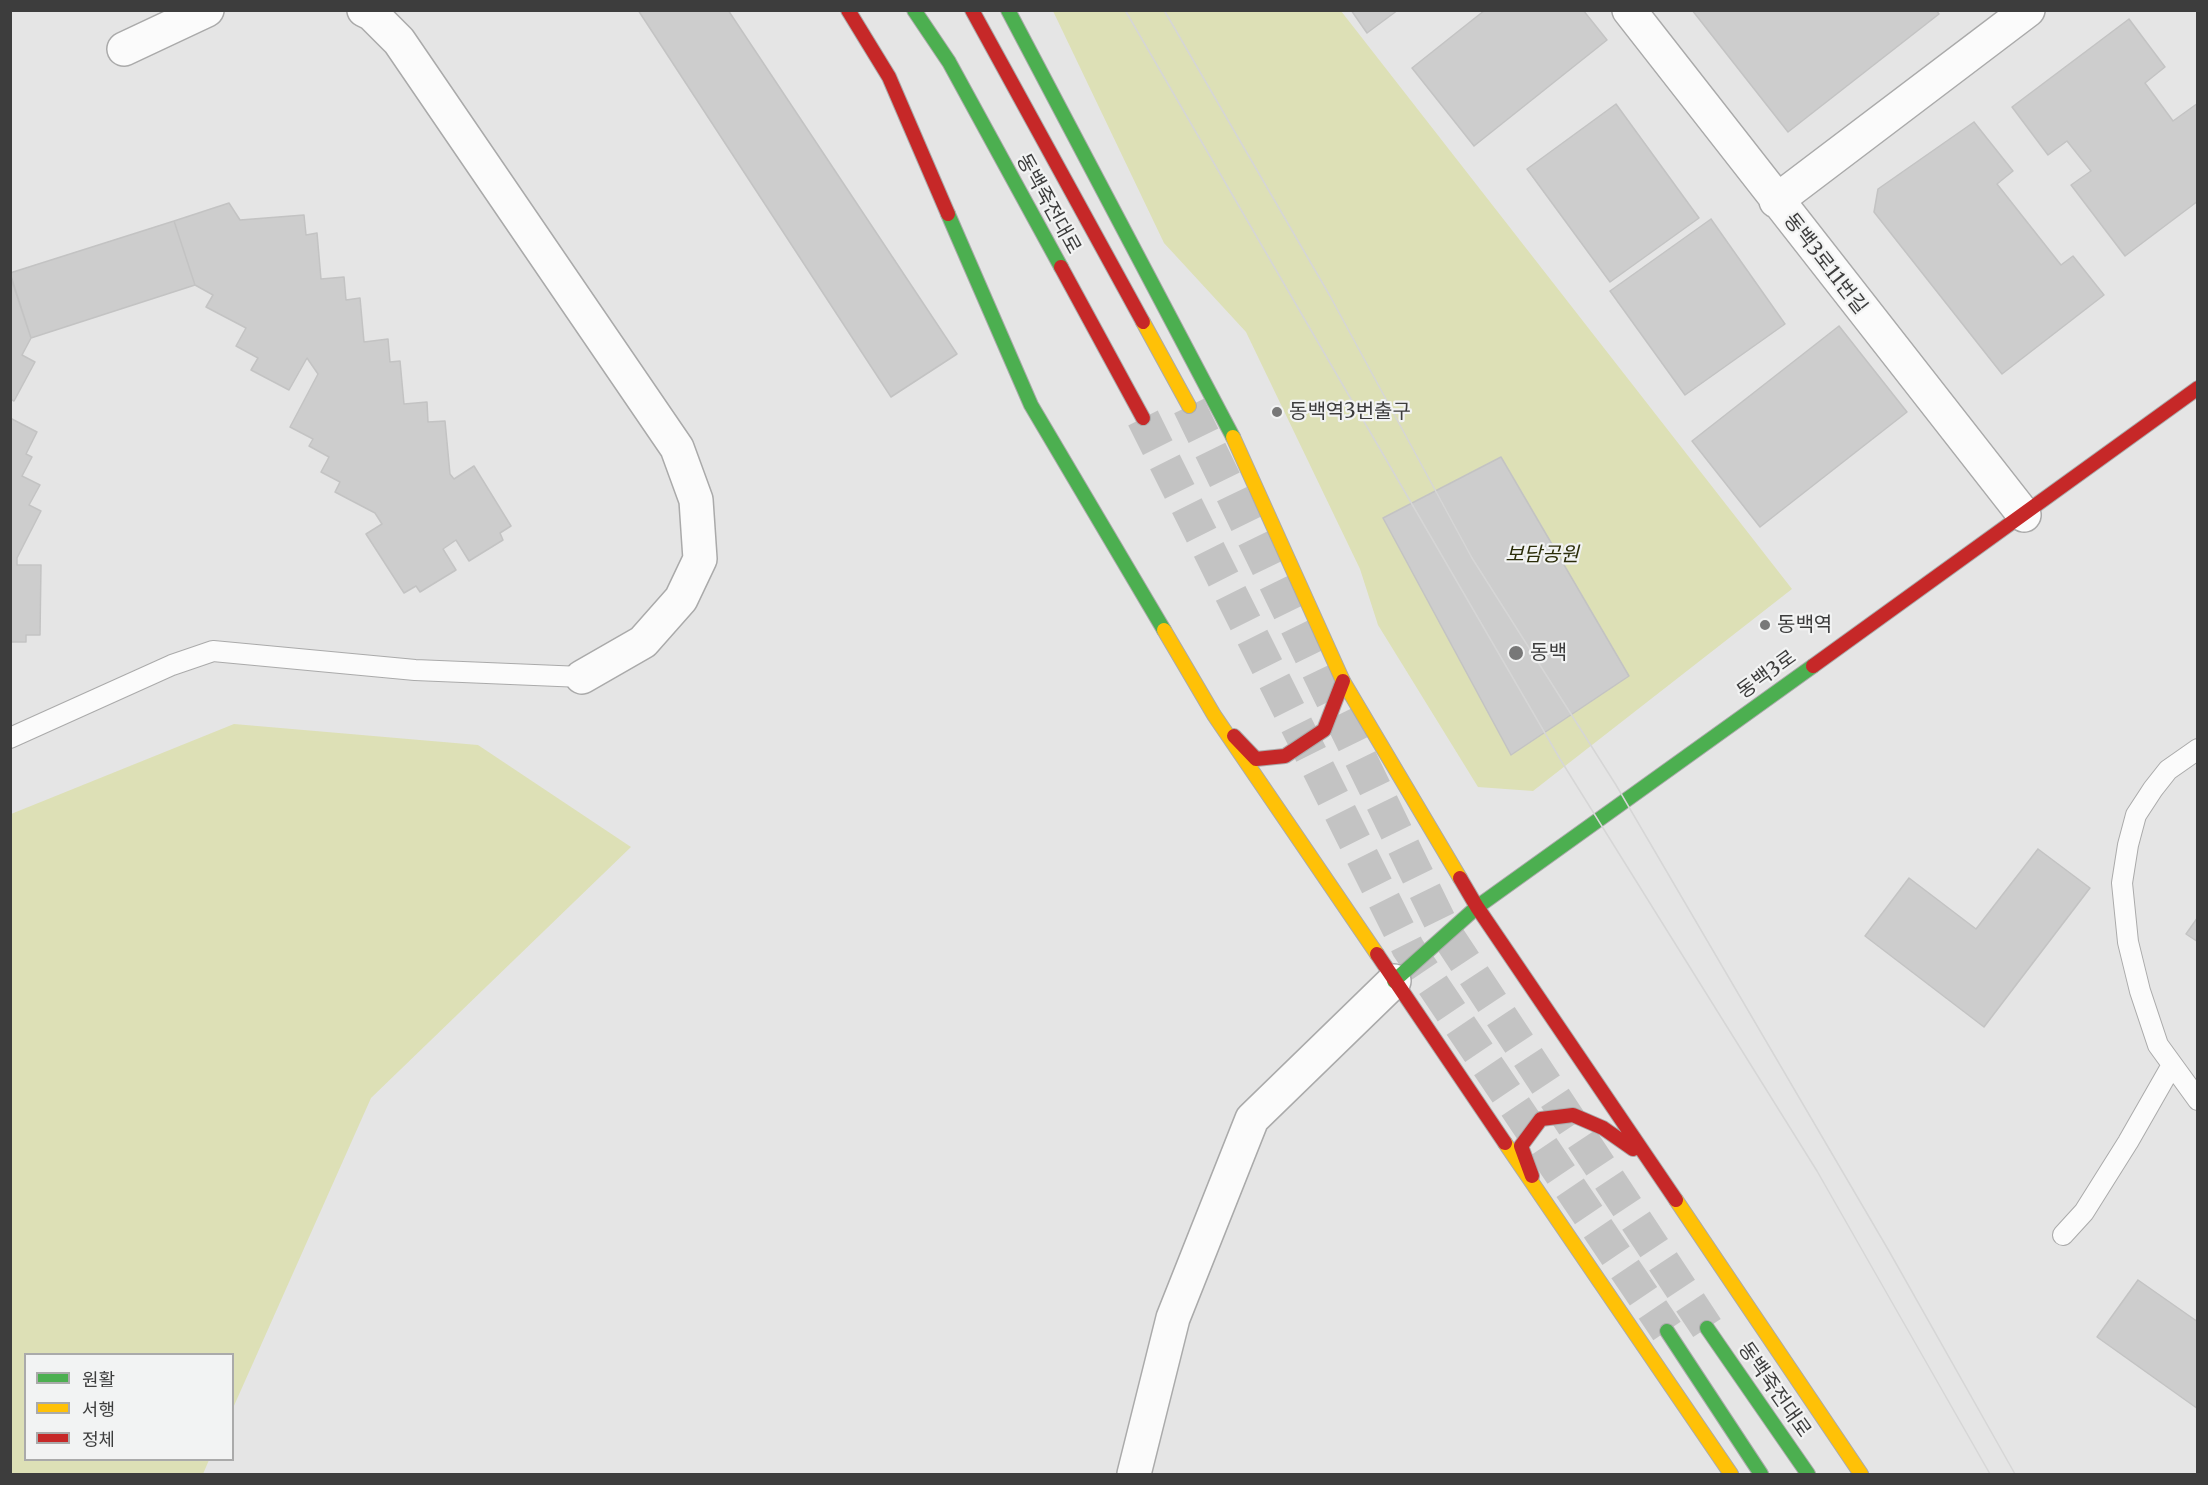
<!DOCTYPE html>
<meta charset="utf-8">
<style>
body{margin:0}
#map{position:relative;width:2208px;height:1485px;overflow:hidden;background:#e5e5e5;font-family:Merriweather,"Noto Sans KR",serif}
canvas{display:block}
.frame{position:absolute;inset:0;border:12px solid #3d3d3d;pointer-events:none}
.legend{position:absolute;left:24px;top:1353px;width:210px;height:108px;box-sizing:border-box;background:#f2f3f3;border:2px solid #aaa;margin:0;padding:8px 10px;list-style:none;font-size:18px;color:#3d3d3d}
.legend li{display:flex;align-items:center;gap:12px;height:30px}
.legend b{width:30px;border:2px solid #aaa}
</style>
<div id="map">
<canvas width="2208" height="1485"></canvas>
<div class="frame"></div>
<ul class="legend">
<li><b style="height:8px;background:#4caf50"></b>원활</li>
<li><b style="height:8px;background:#ffc107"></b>서행</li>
<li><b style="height:8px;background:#c62828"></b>정체</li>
</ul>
</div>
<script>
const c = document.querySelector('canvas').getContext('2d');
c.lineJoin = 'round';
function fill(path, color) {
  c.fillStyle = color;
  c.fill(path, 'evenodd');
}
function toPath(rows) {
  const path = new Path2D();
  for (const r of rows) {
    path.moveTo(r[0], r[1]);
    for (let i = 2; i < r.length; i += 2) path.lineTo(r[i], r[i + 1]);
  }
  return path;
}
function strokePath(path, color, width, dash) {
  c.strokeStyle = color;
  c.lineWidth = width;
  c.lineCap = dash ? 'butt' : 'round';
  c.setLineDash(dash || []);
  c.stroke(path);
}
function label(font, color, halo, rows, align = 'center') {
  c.font = font + ' Merriweather,"Noto Sans KR",serif';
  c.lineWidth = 4.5;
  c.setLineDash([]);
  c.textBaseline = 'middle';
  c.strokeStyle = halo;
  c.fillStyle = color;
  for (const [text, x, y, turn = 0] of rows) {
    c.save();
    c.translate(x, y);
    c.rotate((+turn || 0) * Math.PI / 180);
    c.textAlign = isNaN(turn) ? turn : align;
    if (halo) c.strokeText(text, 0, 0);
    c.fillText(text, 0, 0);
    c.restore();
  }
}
fill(toPath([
 [1053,11,1341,11,1792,589,1533,791,1478,787,1378,625,1360,569,1246,332,1164,243],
 [234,724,478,745,631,847,371,1098,233,1408,232,1354,26,1354,26,1460,209,1460,203,1474,11,1474,11,814]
]), '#dde0b6');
const building = toPath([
 [638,10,728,10,957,354,891,397,638,10],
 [1351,10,1398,10,1367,33,1351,10],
 [1485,10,1583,10,1607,40,1474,146,1412,68,1485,10],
 [1692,10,1936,10,1939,14,1788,132,1692,10],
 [2129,19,2165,67,2145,83,2173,121,2198,103,2198,201,2125,256,2071,185,2091,171,2067,141,2048,155,2012,107,2129,19],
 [1616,104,1699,218,1610,282,1527,169,1616,104],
 [1974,122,2013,171,1997,184,2061,265,2073,256,2104,295,2002,374,1874,212,1878,189,1974,122],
 [229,203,240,220,304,215,306,235,317,233,321,279,344,277,346,300,360,298,364,342,388,339,390,362,400,361,404,404,427,402,428,422,445,421,450,474,454,479,474,466,511,526,500,533,503,540,469,561,456,540,443,549,456,570,420,592,416,586,404,593,366,534,382,524,375,513,335,492,340,482,321,472,329,457,309,446,313,439,290,427,318,374,307,358,289,390,251,370,258,358,236,346,246,328,206,307,213,295,195,285,174,221,229,203],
 [1711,219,1785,324,1685,395,1610,291,1711,219],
 [174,221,195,285,31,338,10,273,174,221],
 [10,275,31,338,22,355,35,362,14,401,10,399,10,275],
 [1839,326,1907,412,1760,527,1692,441,1839,326],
 [10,418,37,432,26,454,32,457,22,476,40,485,29,505,41,511,17,558,17,565,41,565,40,635,26,635,26,642,10,642,10,418],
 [1501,457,1629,676,1511,755,1383,518,1501,457],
 [2038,849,2090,888,1984,1027,1865,936,1909,878,1976,929,2038,849],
 [2198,917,2198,942,2186,934,2198,917],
 [2138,1280,2198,1322,2198,1409,2097,1337,2138,1280]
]);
fill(building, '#cdcdcd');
strokePath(building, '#c3c3c3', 1.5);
strokePath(toPath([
 [1189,406,1444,930,1707,1328],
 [1143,418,1408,948,1667,1331]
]), '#c3c3c3', 33, [33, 16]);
const lane = toPath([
 [10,738,172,665,213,651,415,670,582,677],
 [2198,749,2168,770,2153,789,2136,815,2128,845,2122,883,2128,942,2140,991,2158,1045,2198,1100],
 [2063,1235,2084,1212,2128,1142,2172,1065]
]);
const street = toPath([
 [364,10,372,14,399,41,677,448,696,500,700,559,681,599,643,642,582,677],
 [1629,10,2024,515],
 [124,49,207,10],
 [1776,201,2028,10],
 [1134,1474,1173,1318,1252,1119,1394,981]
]);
const fast = toPath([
 [914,10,949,62,1061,267],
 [1008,10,1233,437],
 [948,214,1031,405,1164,630],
 [1394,981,1477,907,1813,666],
 [1707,1328,1808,1474],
 [1667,1331,1761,1474]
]);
const slow = toPath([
 [1143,322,1189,406],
 [1233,437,1343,681,1460,878],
 [1164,630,1214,715,1377,954],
 [1505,1143,1731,1474],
 [1676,1200,1861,1474]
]);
const jam = toPath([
 [848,10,889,77,948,214],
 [972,10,1143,322],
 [1061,267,1143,418],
 [1813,666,2198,388],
 [1234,736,1256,759,1285,756,1324,730,1343,681],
 [1460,878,1477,907,1676,1200],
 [1377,954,1505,1143],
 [1532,1176,1521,1146,1541,1119,1573,1115,1603,1128,1633,1149]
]);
strokePath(lane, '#aaa', 22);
strokePath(street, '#aaa', 36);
strokePath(fast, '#aaa', 16);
strokePath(slow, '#aaa', 16);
strokePath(jam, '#aaa', 16);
strokePath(lane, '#fbfbfb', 20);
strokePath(street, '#fbfbfb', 33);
strokePath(fast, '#4caf50', 14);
strokePath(slow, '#ffc107', 14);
strokePath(jam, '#c62828', 14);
strokePath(toPath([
 [1125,10,1560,759,1817,1171,1990,1474],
 [1164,10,1330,296,1472,558,1616,785,1889,1251,2015,1474]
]), '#d6d6d6', 1.5);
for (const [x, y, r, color] of [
 [1277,412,6,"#787878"],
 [1765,625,6,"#787878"],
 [1516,653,8,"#787878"]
]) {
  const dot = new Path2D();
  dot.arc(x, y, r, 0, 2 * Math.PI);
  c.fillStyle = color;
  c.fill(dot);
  strokePath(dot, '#f2f3f3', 2);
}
label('20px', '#3d3d3d', '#f2f3f3', [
 ["동백죽전대로",1048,204,61],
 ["동백3로11번길",1825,264,52],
 ["동백3로",1767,675,-36],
 ["동백죽전대로",1774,1390,55]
]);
label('20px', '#3d3d3d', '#f2f3f3', [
 ["동백역3번출구",1289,412],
 ["동백역",1777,625],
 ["동백",1530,653]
], 'left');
label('italic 20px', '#2b2d09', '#f2f3f3', [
 ["보담공원",1542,555]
]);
</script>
